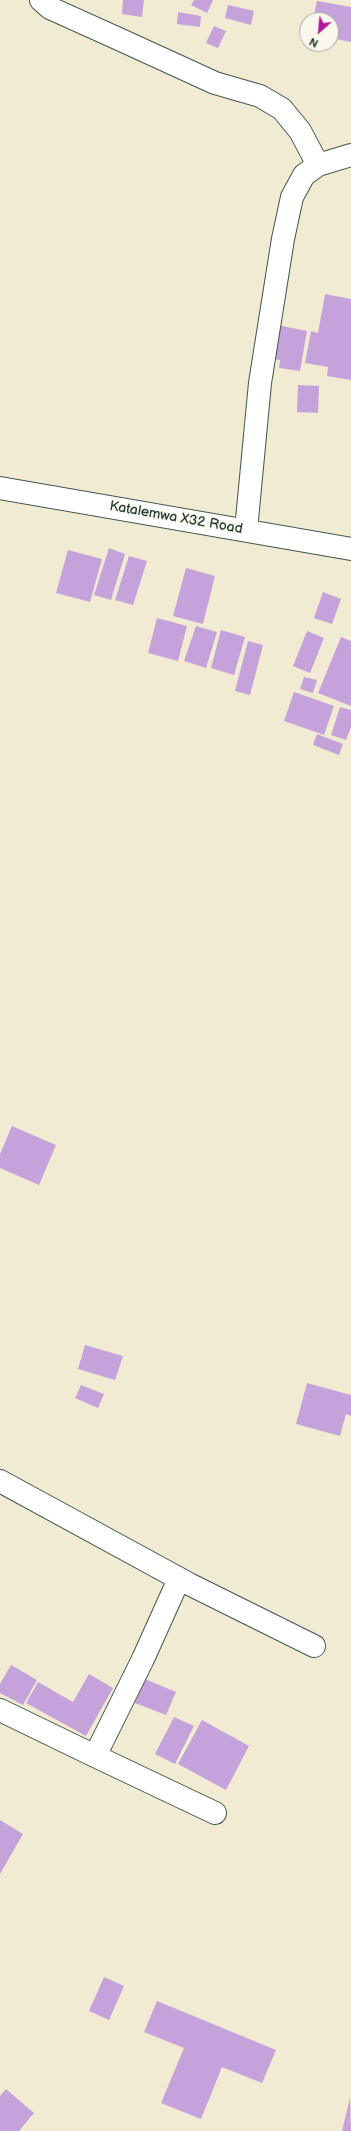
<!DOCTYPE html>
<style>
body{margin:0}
#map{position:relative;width:351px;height:2131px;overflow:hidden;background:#f2ebd4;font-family:"Balsamiq Sans",sans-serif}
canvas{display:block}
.north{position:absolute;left:299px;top:12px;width:40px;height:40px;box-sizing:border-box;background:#fbf7ec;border:1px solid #a3ada2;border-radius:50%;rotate:207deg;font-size:11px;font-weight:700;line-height:16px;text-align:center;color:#1f3d34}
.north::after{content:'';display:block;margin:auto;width:14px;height:18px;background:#b5179e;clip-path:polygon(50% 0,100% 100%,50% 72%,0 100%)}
</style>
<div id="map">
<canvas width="351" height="2131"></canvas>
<div class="north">N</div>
</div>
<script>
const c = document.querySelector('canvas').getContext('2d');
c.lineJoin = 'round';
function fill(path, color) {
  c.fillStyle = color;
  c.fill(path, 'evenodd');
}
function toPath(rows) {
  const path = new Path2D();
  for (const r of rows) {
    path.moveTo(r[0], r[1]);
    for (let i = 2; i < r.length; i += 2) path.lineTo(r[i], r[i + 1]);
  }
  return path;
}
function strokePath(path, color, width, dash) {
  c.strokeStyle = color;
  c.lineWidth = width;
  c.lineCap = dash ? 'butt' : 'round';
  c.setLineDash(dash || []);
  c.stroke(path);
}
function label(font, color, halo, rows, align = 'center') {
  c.font = font + ' "Balsamiq Sans",sans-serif';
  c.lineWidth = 3;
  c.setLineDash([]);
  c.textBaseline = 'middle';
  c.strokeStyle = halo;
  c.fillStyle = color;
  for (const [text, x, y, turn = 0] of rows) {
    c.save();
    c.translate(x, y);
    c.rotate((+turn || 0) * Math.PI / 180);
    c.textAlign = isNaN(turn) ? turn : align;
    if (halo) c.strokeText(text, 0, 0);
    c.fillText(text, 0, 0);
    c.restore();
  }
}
fill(toPath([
 [123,0,144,0,142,17,122,14],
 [194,0,213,0,207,13,191,5],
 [317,1,351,7,351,42,331,38,331,20,313,20],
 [228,5,254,11,251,25,225,18],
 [178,12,201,16,200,27,177,24],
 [214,26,226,31,218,48,206,43],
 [325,294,351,299,351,380,327,376,328,367,305,363,311,331,318,333],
 [272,324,307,331,300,371,279,368,280,360,266,358],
 [298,385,319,386,318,413,297,412],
 [109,548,125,554,111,600,94,595],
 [68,550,102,559,90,602,56,593],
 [129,556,147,561,133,605,115,600],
 [186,568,215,576,203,624,173,616],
 [323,592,341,599,332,624,314,618],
 [157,618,187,626,178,661,148,653],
 [196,626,217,632,206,668,184,661],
 [221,630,245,637,234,675,211,668],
 [307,631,324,638,310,673,293,666],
 [341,637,351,641,351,706,318,693],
 [248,641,263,645,250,695,235,691],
 [304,677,317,680,313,693,300,689],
 [294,692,334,706,324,735,284,721],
 [340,707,351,710,351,727,346,740,331,735],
 [317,734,343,744,339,755,313,745],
 [12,1126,56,1145,39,1185,0,1168,0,1154],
 [85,1345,123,1356,115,1380,78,1369],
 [307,1383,351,1395,351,1416,346,1414,340,1436,296,1424],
 [81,1385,104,1394,98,1408,75,1398],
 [11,1665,37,1680,23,1705,0,1693,0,1684],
 [89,1674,113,1688,86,1736,26,1703,38,1682,73,1702],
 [145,1679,176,1692,166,1715,135,1703],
 [174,1717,194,1726,175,1764,155,1754],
 [202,1720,249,1746,226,1790,178,1764],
 [0,1820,23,1834,0,1874],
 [104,1977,124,1986,109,2020,89,2011],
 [157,2001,276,2050,262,2083,222,2067,201,2119,161,2103,184,2048,144,2032],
 [6,2089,34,2113,19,2131,0,2131,0,2096],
 [350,2098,351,2131,342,2131]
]), '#c6a2da');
const street = toPath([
 [41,0,50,8,121,40,215,83,260,96,282,109,300,131,318,165],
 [0,488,351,549],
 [246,530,260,383,283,239,292,197,304,175,318,165,351,155],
 [0,1481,189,1584,314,1646],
 [0,1710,95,1756,143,1659,179,1579],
 [95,1756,215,1813]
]);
strokePath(street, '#3f574c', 24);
strokePath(street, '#fff', 22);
label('14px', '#1f3d34', '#fbf7ec', [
 ["Katalemwa X32 Road",176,518,10]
]);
</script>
